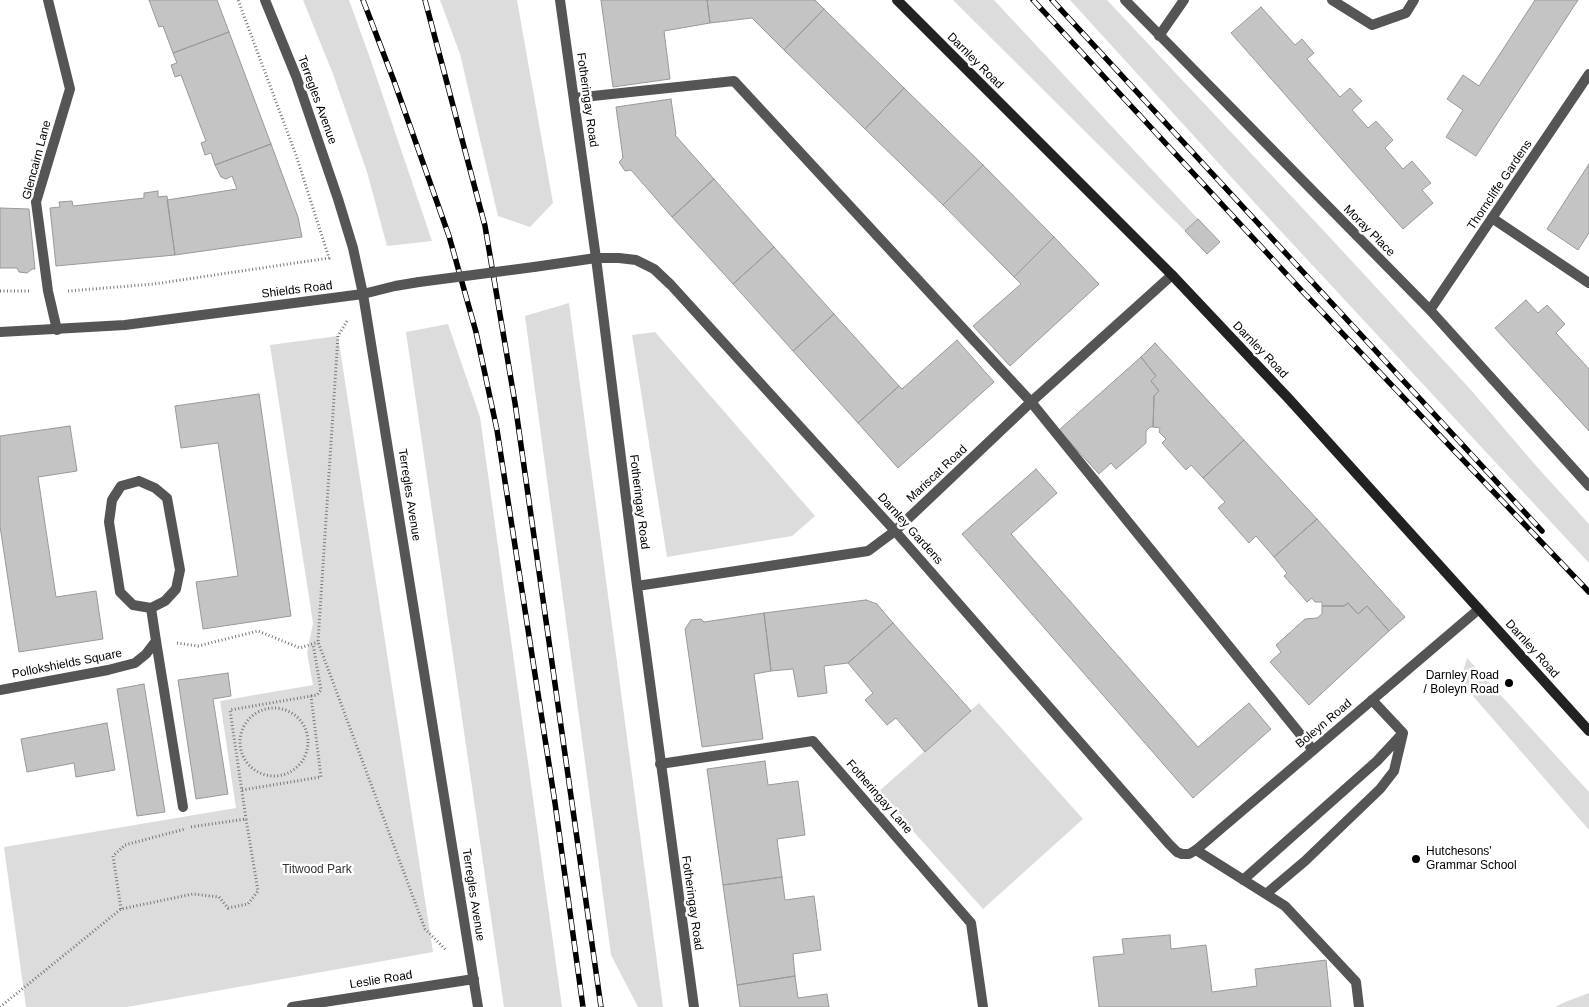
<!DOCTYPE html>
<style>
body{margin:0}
canvas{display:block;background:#fff}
</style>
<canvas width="1589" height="1007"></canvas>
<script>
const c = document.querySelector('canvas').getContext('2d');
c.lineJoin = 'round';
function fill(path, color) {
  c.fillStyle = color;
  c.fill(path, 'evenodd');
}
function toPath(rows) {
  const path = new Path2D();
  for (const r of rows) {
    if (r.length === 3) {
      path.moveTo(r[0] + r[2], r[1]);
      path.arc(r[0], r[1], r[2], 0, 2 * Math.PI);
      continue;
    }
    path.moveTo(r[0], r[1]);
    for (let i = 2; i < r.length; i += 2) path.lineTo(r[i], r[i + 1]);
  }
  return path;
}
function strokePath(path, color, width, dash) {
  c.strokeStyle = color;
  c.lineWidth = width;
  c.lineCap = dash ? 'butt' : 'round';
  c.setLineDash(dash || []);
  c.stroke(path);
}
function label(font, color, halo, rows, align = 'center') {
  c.font = font + ' Arial,sans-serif';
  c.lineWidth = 5;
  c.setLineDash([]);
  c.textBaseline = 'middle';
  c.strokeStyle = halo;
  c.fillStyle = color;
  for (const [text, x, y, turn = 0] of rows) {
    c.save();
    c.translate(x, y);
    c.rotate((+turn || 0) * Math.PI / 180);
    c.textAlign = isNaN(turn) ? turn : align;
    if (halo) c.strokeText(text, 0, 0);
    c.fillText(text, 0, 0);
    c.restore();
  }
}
fill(toPath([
 [303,0,349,0,370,58,432,241,387,246,367,172,333,74],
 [440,0,517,0,553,203,530,227,498,216,460,54],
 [953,0,994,0,1198,219,1185,231],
 [1070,0,1107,0,1324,231,1471,390,1538,468,1589,524,1589,563,1264,213],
 [569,303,663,1007,638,1007,611,955,525,316],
 [448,324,480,417,562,1007,504,1007,406,332],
 [655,332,815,516,792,536,667,557,632,335],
 [338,336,433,952,127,1007,26,1007,4,847,236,808,220,701,313,685,307,653,313,623,270,345],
 [1467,658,1589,792,1589,830,1460,681],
 [979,703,1083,819,983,909,878,792],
 [1589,993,1589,1007,1555,1007,1565,1002]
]), '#dcdcdc');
const building = toPath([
 [149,0,217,0,229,32,173,53,163,26,159,27,149,0],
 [601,0,707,0,710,23,664,31,670,79,613,87,601,0],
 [707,0,815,0,824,9,784,50,752,18,710,23,707,0],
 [1535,0,1578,0,1476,156,1446,137,1463,110,1447,99,1463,75,1479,86,1535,0],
 [1261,7,1295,45,1302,39,1314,53,1307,59,1340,97,1350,88,1362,101,1352,110,1368,128,1376,121,1393,140,1385,148,1403,169,1412,161,1431,183,1422,190,1433,203,1403,229,1231,33,1261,7],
 [824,9,904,88,865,129,784,50,824,9],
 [229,32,271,144,215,165,211,153,205,155,201,143,206,141,181,75,175,77,171,65,177,63,173,53,229,32],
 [904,88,983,165,943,205,865,129,904,88],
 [671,99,676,134,675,135,714,179,672,217,631,170,625,171,619,162,623,158,616,107,671,99],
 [271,144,298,217,302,237,175,255,167,200,237,189,232,176,226,179,221,177,215,165,271,144],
 [1589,164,1589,233,1578,250,1547,229,1589,164],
 [983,165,1054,237,1014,277,943,205,983,165],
 [714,179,774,247,733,284,672,217,714,179],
 [158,191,158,197,167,196,175,255,56,266,50,208,60,207,59,202,72,201,73,206,144,198,144,193,158,191],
 [0,208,29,209,35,269,32,269,27,273,19,272,17,268,0,268,0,208],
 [1198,219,1220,242,1207,254,1185,231,1198,219],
 [1054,237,1099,284,1010,366,973,326,1021,284,1014,277,1054,237],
 [774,247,834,314,793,351,733,284,774,247],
 [1526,300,1538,313,1547,305,1565,324,1556,333,1589,369,1589,431,1495,328,1526,300],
 [834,314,899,386,858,423,793,351,834,314],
 [957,340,994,382,898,468,858,423,899,386,902,389,957,340],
 [1155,343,1244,440,1203,478,1191,465,1186,470,1162,443,1166,439,1159,432,1160,428,1153,427,1154,396,1159,391,1151,381,1156,376,1141,357,1155,343],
 [1141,357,1156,376,1151,381,1159,391,1154,396,1153,427,1150,427,1146,431,1146,443,1116,469,1111,463,1099,474,1059,430,1141,357],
 [259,394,291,616,203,629,196,582,238,576,218,443,181,448,175,406,259,394],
 [70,426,77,471,38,477,56,597,96,591,103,639,19,652,0,526,0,436,70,426],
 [1244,440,1317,519,1274,557,1256,536,1249,543,1218,508,1225,502,1203,478,1244,440],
 [1036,469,1057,493,1011,534,1198,747,1249,703,1271,729,1193,798,962,534,1036,469],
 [1317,519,1405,617,1389,631,1367,606,1358,614,1348,603,1344,606,1322,606,1322,602,1315,602,1312,598,1307,602,1284,576,1287,573,1274,557,1317,519],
 [866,600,877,604,893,623,848,663,824,666,827,693,798,697,793,669,771,671,764,613,866,600],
 [1348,603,1358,614,1367,606,1389,631,1309,705,1270,662,1281,652,1276,645,1305,619,1317,618,1322,614,1322,606,1344,606,1348,603],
 [764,613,771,671,754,674,763,739,702,747,685,629,691,620,701,619,704,622,764,613],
 [893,623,971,711,925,752,896,718,887,725,865,700,873,693,848,663,893,623],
 [228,673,231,696,213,699,228,794,196,799,178,680,228,673],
 [144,684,165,812,137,816,117,689,144,684],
 [107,723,115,770,76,777,74,763,27,772,21,739,107,723],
 [765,761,768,785,798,781,805,835,777,839,782,877,723,885,707,769,765,761],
 [782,877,785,900,814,896,821,950,793,954,795,976,737,985,723,885,782,877],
 [1170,935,1171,949,1206,945,1212,992,1257,986,1255,969,1326,960,1331,1007,1099,1007,1093,957,1124,954,1122,939,1170,935],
 [795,976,798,998,827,994,829,1007,740,1007,737,985,795,976]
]);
fill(building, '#c4c4c4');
strokePath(building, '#999', 1);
strokePath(toPath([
 [0,291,29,291],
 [68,291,154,284,329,258,296,155,238,0],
 [347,321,338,336,318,642,425,929,447,951],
 [177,643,198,646,258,631,300,648,318,642],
 [311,696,317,695,321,690,313,644],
 [274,742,34],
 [242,790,321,777,311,696,230,710,246,819],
 [121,909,113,856,125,845,185,829],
 [0,1007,121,909,193,894,219,897,228,908,248,904,258,891,246,819,191,827]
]), '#777', 3, [1, 2.5]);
strokePath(toPath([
 [48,0,70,89,36,202,48,291,57,330],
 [1332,0,1372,25,1406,13,1414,0],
 [574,98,734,81,1031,402,1313,750],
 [1492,218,1589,283],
 [156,641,183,807],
 [660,764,813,741,971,923,983,1007],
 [1196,850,1285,906,1356,982,1359,1007],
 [1243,880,1377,761,1403,733],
 [1266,894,1305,861,1380,789,1394,771,1403,733,1372,700]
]), '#555', 10);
strokePath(toPath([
 [265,0,296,76,338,199,353,248,363,294,478,1007],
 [560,0,596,258,637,586,694,1007],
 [1125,0,1430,310,1589,486],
 [1159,36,1184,0],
 [534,267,596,258,619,258,636,260,654,269,671,285,895,531,1169,844,1177,852,1182,854,1189,854,1196,850,1479,609],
 [1430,310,1589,74],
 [0,332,125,325,363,294,395,286,419,282],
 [139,481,155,488,167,498,180,570,176,589,165,601,151,608,133,605,120,592,109,522,112,500,121,486,139,481],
 [637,586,868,551,895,531,1031,402,1172,275],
 [0,690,108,670,135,663,146,654,156,641,151,608],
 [292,1007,474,979]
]), '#555', 10);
strokePath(toPath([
 [897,0,1172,275,1289,399,1589,731]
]), '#222', 10);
const rail = toPath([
 [363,0,394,81,449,236,476,332,497,430,555,803,583,1007],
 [425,0,485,226,515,403,601,1007],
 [1033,0,1303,292,1589,592],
 [1052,0,1542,531]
]);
strokePath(rail, '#000', 5.5);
strokePath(rail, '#fff', 4, [11]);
strokePath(toPath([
 [419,282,534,267]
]), '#555', 10);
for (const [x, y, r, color] of [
 [1509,683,5,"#000"],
 [1416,859,5,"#000"]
]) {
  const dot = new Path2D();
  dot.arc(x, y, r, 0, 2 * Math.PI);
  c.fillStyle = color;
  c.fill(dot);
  strokePath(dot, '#fff', 2);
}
label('12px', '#000', '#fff', [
 ["Darnley Road",975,61,45],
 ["Terregles Avenue",317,100,70],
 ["Fotheringay Road",587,100,82],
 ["Glencairn Lane",37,160,-75],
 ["Thorncliffe Gardens",1500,185,-56],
 ["Moray Place",1369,231,45],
 ["Shields Road",297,290,-7],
 ["Darnley Road",1260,350,46],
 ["Mariscat Road",937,474,-43],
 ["Terregles Avenue",409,495,81],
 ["Fotheringay Road",639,502,83],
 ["Darnley Gardens",910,529,48],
 ["Darnley Road",1532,649,48],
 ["Pollokshields Square",67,664,-11],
 ["Boleyn Road",1324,724,-40],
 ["Fotheringay Lane",879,797,49],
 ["Terregles Avenue",473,895,81],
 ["Fotheringay Road",692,903,82],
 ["Leslie Road",381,980,-9]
]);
label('12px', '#000', '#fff', [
 ["Darnley Road",1499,676],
 ["/ Boleyn Road",1499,690],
 ["Hutchesons'",1426,852,"left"],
 ["Grammar School",1426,866,"left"]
], 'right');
label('12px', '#333', '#fff', [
 ["Titwood Park",317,870]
]);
</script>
